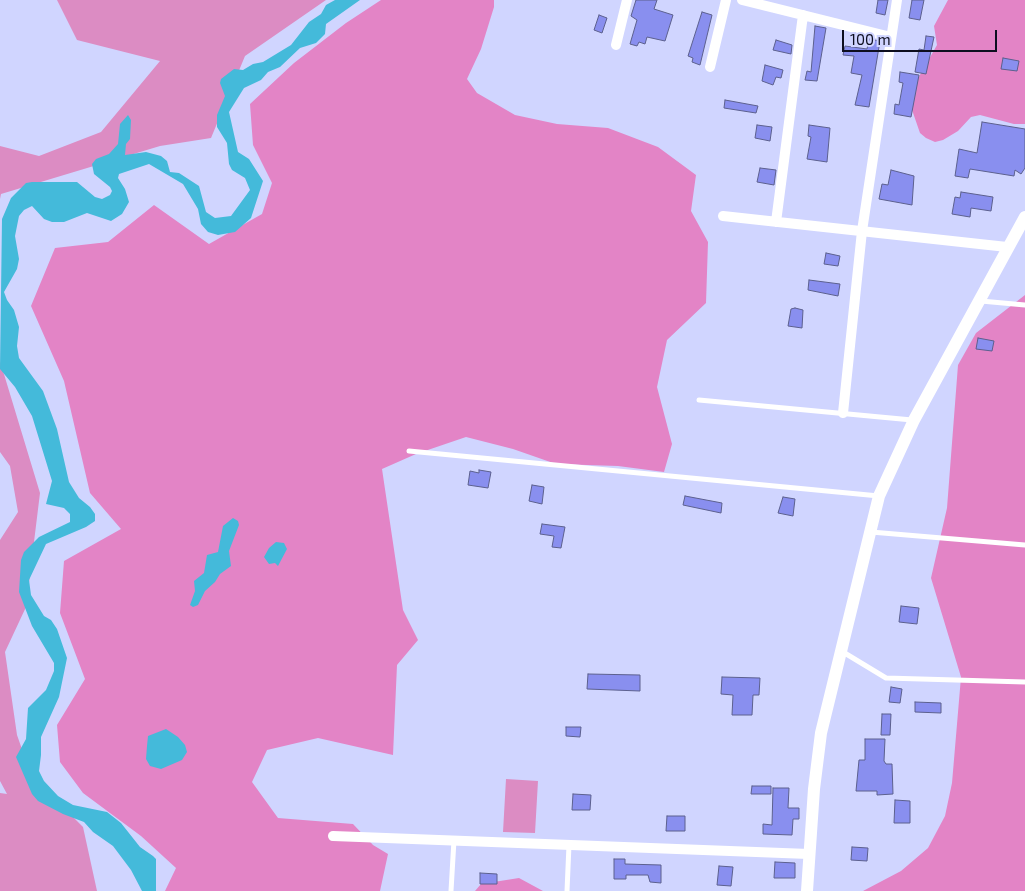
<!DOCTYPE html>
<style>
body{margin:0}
#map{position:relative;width:1025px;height:891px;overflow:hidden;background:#d0d5ff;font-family:"Exo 2",sans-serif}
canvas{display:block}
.scale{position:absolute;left:842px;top:30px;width:155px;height:22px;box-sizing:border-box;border:2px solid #0d0e1f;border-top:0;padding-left:6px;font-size:15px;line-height:18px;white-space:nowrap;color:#0d0e1f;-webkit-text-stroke:4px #d0d5ff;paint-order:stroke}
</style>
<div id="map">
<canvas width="1025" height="891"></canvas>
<div class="scale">100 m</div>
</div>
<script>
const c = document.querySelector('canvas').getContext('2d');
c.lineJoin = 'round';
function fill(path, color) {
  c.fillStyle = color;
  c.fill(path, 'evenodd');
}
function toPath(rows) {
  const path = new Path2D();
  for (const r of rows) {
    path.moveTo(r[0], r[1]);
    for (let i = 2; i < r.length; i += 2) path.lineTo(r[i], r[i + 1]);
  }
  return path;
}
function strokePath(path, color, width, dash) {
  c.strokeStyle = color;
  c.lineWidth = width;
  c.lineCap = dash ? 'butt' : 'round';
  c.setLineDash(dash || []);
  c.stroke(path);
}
fill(toPath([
 [57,0,326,0,245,56,211,138,160,146,1,194,0,199,0,146,39,156,101,132,160,61,77,40],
 [0,361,40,493,26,607,5,652,17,735,31,775,83,827,97,891,0,891,0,793,7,794,0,781,0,540,18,512,10,466,0,452],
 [506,779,538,781,535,833,503,832]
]), '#dc8cc3');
fill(toPath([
 [381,0,494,0,494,7,481,49,467,79,477,93,515,115,557,124,608,128,658,147,696,175,691,211,708,242,706,303,667,340,657,387,672,444,664,472,618,466,556,464,513,449,466,437,416,454,382,469,403,610,418,640,397,665,393,755,318,738,267,750,252,782,278,818,353,824,373,845,388,854,380,891,165,891,176,868,141,836,83,793,60,762,57,725,85,679,60,613,64,561,121,529,90,493,64,381,31,306,55,248,108,242,154,205,209,244,262,214,272,183,253,145,250,104,294,63,346,23],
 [948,0,1025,0,1025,124,1014,124,980,115,971,117,958,131,943,140,935,142,926,138,920,133,911,107,912,89,937,45,934,26],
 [1025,295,1025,891,863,891,901,871,928,848,945,816,952,783,961,677,931,578,947,508,958,365,976,333],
 [519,878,543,891,475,891,481,884]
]), '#e384c6');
fill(toPath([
 [335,0,360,0,326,24,325,34,316,43,300,48,280,67,268,72,261,80,244,88,229,112,238,152,249,159,263,181,251,218,235,232,218,235,208,232,201,224,198,209,183,184,149,164,119,174,118,178,125,189,129,202,122,214,111,221,87,213,64,222,52,222,44,219,32,206,24,210,19,216,15,236,19,259,17,269,4,292,7,300,14,310,19,327,17,346,19,358,43,391,57,429,69,482,79,498,90,507,95,514,95,521,86,527,46,544,29,580,31,595,44,616,51,620,57,629,67,658,59,697,41,737,41,755,39,771,44,781,58,796,73,805,107,812,121,823,140,847,153,856,156,859,156,891,142,891,131,870,113,846,93,832,84,822,63,814,38,801,32,794,16,757,26,739,28,708,46,690,54,671,54,663,32,626,19,592,21,560,24,552,39,537,70,522,70,514,64,508,46,504,52,481,32,416,15,387,0,369,2,219,11,198,26,183,32,182,77,182,95,197,102,199,110,195,112,191,110,187,94,174,92,164,96,159,109,154,118,144,120,124,128,115,131,120,130,139,126,144,125,155,146,152,161,156,167,161,170,172,179,173,199,186,206,212,215,218,231,216,250,190,245,178,232,170,229,164,227,143,217,127,217,115,225,96,220,83,221,79,234,69,243,70,253,64,263,62,291,45,309,22,321,14,326,5],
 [233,518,238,521,239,525,229,551,231,566,220,574,215,582,205,591,198,605,193,607,190,605,195,591,194,581,204,573,207,555,218,552,223,526],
 [276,542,284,543,287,549,278,566,275,563,269,564,264,557,269,548],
 [166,729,178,737,185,745,187,752,182,760,161,769,150,766,146,759,147,746,148,736]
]), '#44bada');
const building = toPath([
 [636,0,657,0,654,9,673,15,665,41,647,37,645,44,639,42,637,46,630,44,637,20,631,16,636,0],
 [878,0,888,0,885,15,876,13,878,0],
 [912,0,924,0,920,20,909,18,912,0],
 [702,12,712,15,700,65,692,62,693,58,688,56,702,12],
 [599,15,607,18,602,33,594,30,599,15],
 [815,26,826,28,817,81,805,80,807,71,811,72,815,26],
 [926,36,934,37,926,74,915,72,919,49,924,50,926,36],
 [869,39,880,41,869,107,855,105,862,75,851,73,854,56,843,55,845,46,867,49,869,39],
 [776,40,792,45,791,54,773,50,776,40],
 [1003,58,1019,61,1017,71,1001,69,1003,58],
 [765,65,783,70,781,78,776,77,773,85,762,81,765,65],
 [900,72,919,75,911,117,894,114,895,104,899,105,903,83,899,82,900,72],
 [725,100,758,106,756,113,724,108,725,100],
 [982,122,1025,129,1025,168,1021,174,1015,170,1014,176,970,169,968,178,955,176,959,149,977,153,982,122],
 [757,125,772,127,770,141,755,138,757,125],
 [809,125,830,128,827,162,807,159,811,137,808,136,809,125],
 [760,168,776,170,774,185,757,182,760,168],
 [891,170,914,176,912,205,879,199,882,184,888,185,891,170],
 [961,192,993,197,991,211,971,208,970,217,952,214,955,197,960,198,961,192],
 [826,253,840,256,838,266,824,264,826,253],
 [809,280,840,284,838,296,808,290,809,280],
 [795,308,803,310,802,328,788,326,791,309,795,308],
 [978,338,994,341,992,351,976,349,978,338],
 [479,470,491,472,488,488,468,485,470,471,479,473,479,470],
 [532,485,544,487,542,504,529,501,532,485],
 [685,496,722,503,721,513,683,505,685,496],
 [783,497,795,499,793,516,778,513,783,497],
 [542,524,565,527,561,548,552,547,554,536,540,534,542,524],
 [901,606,919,608,917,624,899,622,901,606],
 [588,674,640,675,640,691,587,689,588,674],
 [722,677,760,678,759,695,753,695,752,715,732,715,733,695,721,694,722,677],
 [891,687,902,689,900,703,889,702,891,687],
 [915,702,941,703,941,713,915,712,915,702],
 [882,714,891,714,890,735,881,735,882,714],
 [566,727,581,727,580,737,566,736,566,727],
 [865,739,885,739,884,761,886,764,892,764,893,794,877,795,877,791,856,791,859,760,865,760,865,739],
 [752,786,771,786,771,794,751,794,752,786],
 [773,788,789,788,788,808,799,808,799,819,793,819,792,835,763,834,763,824,772,825,773,788],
 [573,794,591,795,590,810,572,810,573,794],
 [895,800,910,801,910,823,894,823,895,800],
 [667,816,685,816,685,831,666,831,667,816],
 [852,847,868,848,867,861,851,860,852,847],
 [614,859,625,859,625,864,661,865,661,883,650,882,648,875,626,875,626,879,614,879,614,859],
 [775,862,795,863,795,878,774,878,775,862],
 [719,866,733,867,731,886,717,885,719,866],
 [480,873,497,874,497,884,480,884,480,873]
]);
fill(building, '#898fef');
strokePath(building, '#5c608e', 1);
strokePath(toPath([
 [981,301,1025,305],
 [699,400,912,420],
 [409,451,879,496],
 [871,532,1025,545],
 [843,652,886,678,1025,682],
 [451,891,454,840],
 [567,891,569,845]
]), '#fff', 5);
strokePath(toPath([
 [742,0,891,37],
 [616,45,627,0],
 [710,67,726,0],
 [723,216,1007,247],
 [776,222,803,15],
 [843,413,862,231,897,0],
 [333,836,809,854]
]), '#fff', 10);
strokePath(toPath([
 [807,891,814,789,821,733,879,496,914,420,1025,217]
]), '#fff', 12);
</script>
